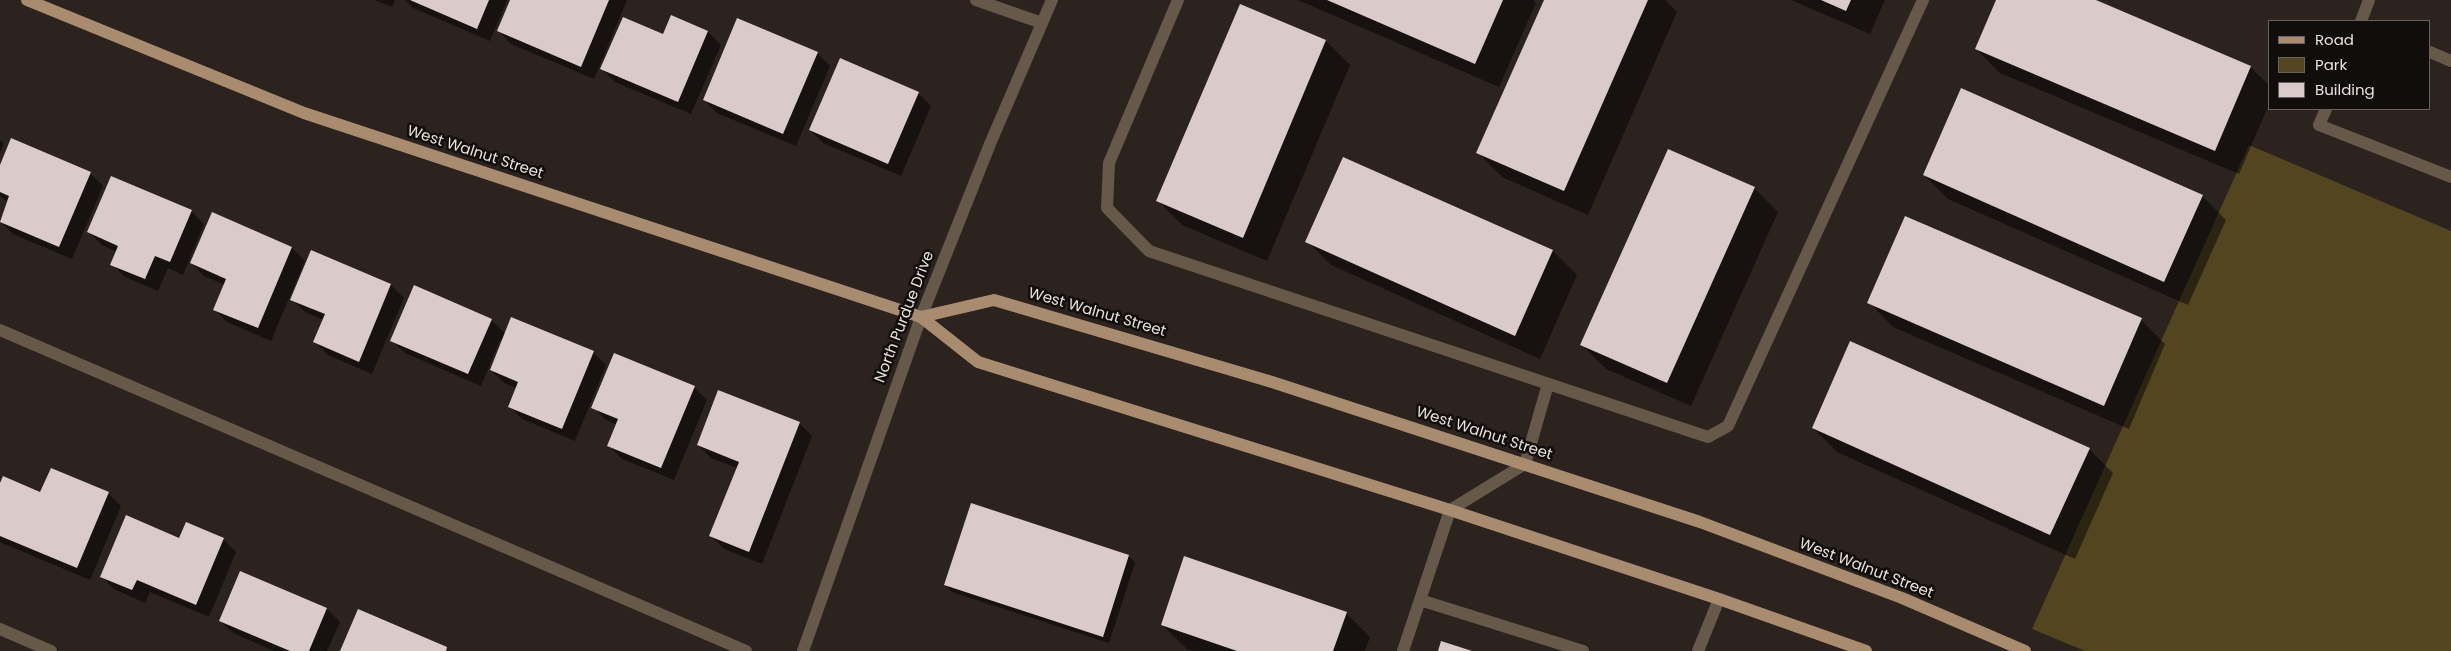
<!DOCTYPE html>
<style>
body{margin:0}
#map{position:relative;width:2451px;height:651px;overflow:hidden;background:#2c221e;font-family:Poppins,sans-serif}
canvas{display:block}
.legend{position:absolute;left:2268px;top:20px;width:162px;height:90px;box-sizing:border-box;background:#110d0b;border:1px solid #67615f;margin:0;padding:6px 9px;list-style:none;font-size:15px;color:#e7e0dd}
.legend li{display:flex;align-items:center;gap:10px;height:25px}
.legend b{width:25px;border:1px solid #67615f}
</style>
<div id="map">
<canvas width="2451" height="651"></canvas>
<ul class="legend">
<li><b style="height:6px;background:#a98c6f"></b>Road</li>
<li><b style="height:14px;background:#524520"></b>Park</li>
<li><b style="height:14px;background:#dacbca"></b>Building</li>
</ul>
</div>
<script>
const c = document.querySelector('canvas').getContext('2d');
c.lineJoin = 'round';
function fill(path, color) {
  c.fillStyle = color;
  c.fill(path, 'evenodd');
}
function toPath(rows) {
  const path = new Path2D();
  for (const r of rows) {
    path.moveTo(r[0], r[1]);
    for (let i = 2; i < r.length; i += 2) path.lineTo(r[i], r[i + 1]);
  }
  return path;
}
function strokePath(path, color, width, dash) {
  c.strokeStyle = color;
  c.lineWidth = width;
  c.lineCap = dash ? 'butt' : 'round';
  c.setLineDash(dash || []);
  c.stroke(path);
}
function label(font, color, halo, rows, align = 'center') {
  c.font = font + ' Poppins,sans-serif';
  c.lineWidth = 5;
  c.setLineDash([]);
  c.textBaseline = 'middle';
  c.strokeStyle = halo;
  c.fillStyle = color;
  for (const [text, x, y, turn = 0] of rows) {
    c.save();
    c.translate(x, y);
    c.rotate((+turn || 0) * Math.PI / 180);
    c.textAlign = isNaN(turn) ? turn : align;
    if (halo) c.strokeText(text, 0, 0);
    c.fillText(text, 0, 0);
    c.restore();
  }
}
fill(toPath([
 [2249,145,2451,231,2451,651,2085,651,2032,629]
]), '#524520');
fill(toPath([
 [374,0,395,0,392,7],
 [405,0,507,0,490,41,413,8],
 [512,0,627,0,594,79,511,44,499,31],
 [1298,0,1533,0,1536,3,1499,87],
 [1545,0,1665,0,1677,12,1588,215,1502,177,1478,153],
 [1791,0,1885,0,1870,34],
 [1997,0,2093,0,2250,67,2270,86,2270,102,2239,174,2000,73,1976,49],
 [1241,5,1326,41,1350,65,1267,261,1182,225,1158,201],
 [708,32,721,45,691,114,615,82,602,69,663,35],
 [817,53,830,66,796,146,717,113,704,100],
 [918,93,931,106,901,176,823,143,810,130],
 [0,140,4,144,0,153],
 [1344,158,1553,251,1577,275,1540,359,1331,265,1307,241],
 [0,169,90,173,103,186,72,259,13,234,0,221,8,202,0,196],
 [1924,175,2202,196,2226,220,2188,305,1948,199],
 [1754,188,1778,212,1691,406,1606,369,1582,345],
 [191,211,204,224,183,275,168,268,158,291,125,277,112,264,117,252,102,245,89,232],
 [292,248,305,261,271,341,227,322,214,309,225,285,204,276,192,263],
 [312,252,391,285,404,298,372,374,328,355,315,342,324,320,305,312,292,299],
 [1869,302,2141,320,2165,344,2129,429,1893,327],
 [491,320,506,334,593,352,606,365,575,441,522,419,509,406,517,388,504,383,491,370,503,341,500,340,481,386,405,353,392,340],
 [694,387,707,400,674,480,622,459,609,446,617,425,606,420,593,407],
 [799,423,812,436,762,564,724,549,711,536,737,468,711,458,698,445],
 [1813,428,2089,449,2113,473,2075,559,1837,452],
 [0,486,41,494,108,493,121,506,90,580,0,542],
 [223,539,236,552,209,617,150,592,145,603,114,589,101,576,180,540],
 [1129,556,1135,563,1109,643,952,592,945,585],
 [240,573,327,609,340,622,327,651,274,651,233,633,220,621],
 [1346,613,1370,637,1365,651,1193,651,1187,649,1162,625]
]), '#0007');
fill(toPath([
 [410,0,489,0,477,29],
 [510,0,609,0,581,67,497,31],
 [1327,0,1503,0,1475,64],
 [1544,0,1648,0,1564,191,1476,153],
 [1821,0,1851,0,1846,11],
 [1996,0,2096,0,2251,66,2215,151,1975,49],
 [1240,4,1326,40,1243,238,1156,201],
 [671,15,708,31,678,102,600,69,623,17,663,34],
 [737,18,818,52,783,134,703,100],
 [840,58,919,92,888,164,809,130],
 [1961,88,2203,195,2164,282,1923,175],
 [11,138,91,172,59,247,0,222,9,196,0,192,0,165],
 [1668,149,1755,187,1667,383,1580,345],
 [1343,157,1553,250,1515,336,1305,242],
 [111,176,192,210,170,262,155,256,145,279,110,265,118,246,87,232],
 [212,212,292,247,258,328,213,310,226,279,190,263],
 [1905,216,2142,318,2104,406,1867,303],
 [311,250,391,284,359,362,313,342,325,314,290,300],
 [414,285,492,319,468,374,390,341],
 [511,317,594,351,562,429,508,407,518,382,490,370],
 [1850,341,2090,448,2050,535,1812,428],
 [614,353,695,386,661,468,607,446,618,419,591,408],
 [718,390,800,422,749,552,709,536,739,462,697,445],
 [51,468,109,492,77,568,0,536,0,483,3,476,40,492],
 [971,503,1129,555,1103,637,944,585],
 [126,515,179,538,186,522,224,538,196,605,137,580,132,590,100,577],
 [1184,556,1347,612,1333,651,1237,651,1161,625],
 [240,571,327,608,309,651,290,651,219,621],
 [358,609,447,647,446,651,340,651],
 [1441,641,1472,651,1438,651]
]), '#dacbca');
strokePath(toPath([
 [976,0,1042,23],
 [1178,0,1109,163,1107,208,1149,251,1708,437,1728,426,1923,0],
 [2361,21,2369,0],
 [2430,52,2451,61],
 [2326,109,2319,125,2451,177],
 [0,330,746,651],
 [1420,600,1583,651],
 [0,629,51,651],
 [803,651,921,317,990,144,1052,0],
 [1403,651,1450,510,1525,464,1548,384],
 [1698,651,1719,599]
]), '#67594a', 12);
strokePath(toPath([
 [27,0,304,113,921,317,978,362,1450,510,1719,599,1866,651],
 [921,317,994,300,1272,382,1700,522,1902,598,2025,651]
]), '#a98c6f', 12);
label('15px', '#e7e0dd', '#110d0b', [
 ["West Walnut Street",475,153,18],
 ["West Walnut Street",1097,313,16],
 ["North Purdue Drive",905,317,-69],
 ["West Walnut Street",1484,434,18],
 ["West Walnut Street",1866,569,21]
]);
</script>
